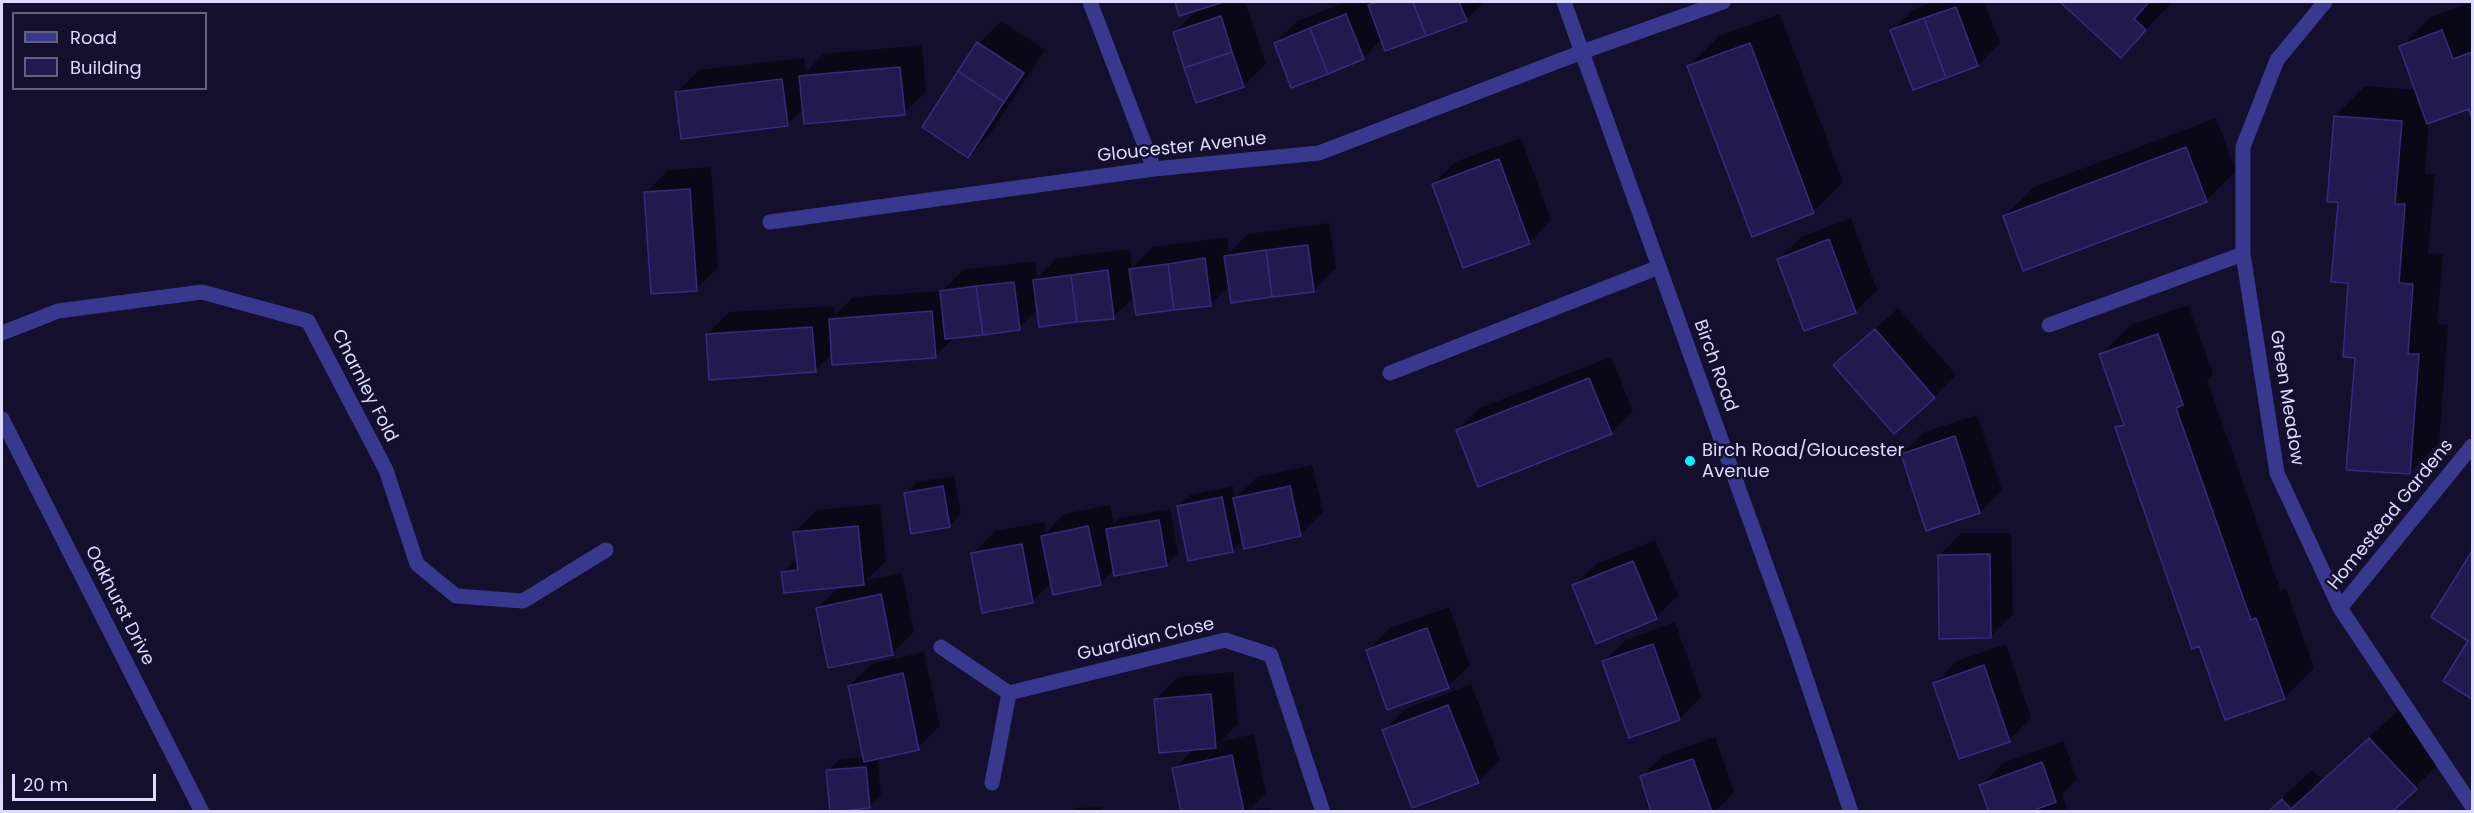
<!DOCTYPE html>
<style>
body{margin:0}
#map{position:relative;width:2474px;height:813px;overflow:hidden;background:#130f2c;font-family:Poppins,sans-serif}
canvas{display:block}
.frame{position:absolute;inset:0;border:3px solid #dddbff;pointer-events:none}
.legend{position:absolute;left:12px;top:12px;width:195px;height:78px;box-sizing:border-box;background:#130f2c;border:2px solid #646180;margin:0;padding:8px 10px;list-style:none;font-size:18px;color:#dddbff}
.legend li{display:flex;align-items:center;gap:12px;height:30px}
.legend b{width:30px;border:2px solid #646180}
.scale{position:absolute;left:12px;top:774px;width:144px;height:27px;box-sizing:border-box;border:3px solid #dddbff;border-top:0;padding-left:8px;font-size:18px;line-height:21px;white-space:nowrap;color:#dddbff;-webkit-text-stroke:4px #130f2c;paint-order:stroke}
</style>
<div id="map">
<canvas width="2474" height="813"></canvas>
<div class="frame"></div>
<ul class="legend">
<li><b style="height:8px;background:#38388e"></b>Road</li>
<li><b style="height:16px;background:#221a4e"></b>Building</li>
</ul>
<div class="scale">20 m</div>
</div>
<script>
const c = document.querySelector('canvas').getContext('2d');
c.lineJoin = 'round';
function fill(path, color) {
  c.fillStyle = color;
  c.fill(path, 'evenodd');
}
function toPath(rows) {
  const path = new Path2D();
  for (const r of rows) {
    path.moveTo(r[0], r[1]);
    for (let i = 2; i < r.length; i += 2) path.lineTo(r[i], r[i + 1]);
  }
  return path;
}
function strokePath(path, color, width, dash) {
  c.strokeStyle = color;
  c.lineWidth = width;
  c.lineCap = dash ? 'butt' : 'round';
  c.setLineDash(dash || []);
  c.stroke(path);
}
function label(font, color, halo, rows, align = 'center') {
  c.font = font + ' Poppins,sans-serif';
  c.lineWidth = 5;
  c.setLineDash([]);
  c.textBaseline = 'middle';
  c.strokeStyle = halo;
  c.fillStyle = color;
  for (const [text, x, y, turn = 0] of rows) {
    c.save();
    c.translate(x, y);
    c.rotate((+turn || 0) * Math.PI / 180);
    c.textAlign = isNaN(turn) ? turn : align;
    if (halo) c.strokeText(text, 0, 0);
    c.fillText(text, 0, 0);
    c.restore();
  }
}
fill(toPath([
 [1176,2,1245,2,1266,64,1243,86,1174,33,1199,8,1180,14],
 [1347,2,1372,3,1484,2,1466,19,1382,39,1363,58,1275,43,1297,21],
 [1934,2,1984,2,2000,43,1978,65,1892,31,1914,9],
 [2064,2,2172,2,2121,56,2063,3],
 [2472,2,2472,115,2470,107,2429,122,2425,174,2435,175,2428,253,2443,254,2437,324,2448,325,2439,443,2409,473,2356,357,2350,282,2339,201,2335,116,2365,86,2417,90,2401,47,2431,17],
 [1780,14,1843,182,1813,212,1689,66,1719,36],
 [1001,21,1045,50,990,134,968,156,924,127,979,43],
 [922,45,926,91,904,113,804,108,787,124,677,92,699,70,804,58,806,72,823,54],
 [2216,118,2236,171,2206,201,2004,217,2034,187],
 [1521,138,1551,220,1529,243,1433,184,1455,162],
 [711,167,718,267,696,289,646,192,668,170],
 [1851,218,1877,290,1855,312,1779,259,1801,237],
 [1329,223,1336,268,1314,290,1230,285,1211,304,1135,296,1113,317,1038,309,1019,328,955,337,935,356,833,353,815,371,707,334,729,312,834,306,835,315,853,297,942,291,963,270,1035,261,1037,278,1057,258,1130,249,1132,268,1153,247,1227,237,1229,253,1248,234],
 [2188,305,2213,374,2207,380,2281,591,2286,589,2314,668,2284,698,2200,644,2117,428,2124,421,2101,355,2131,325],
 [1898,308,1956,375,1934,397,1835,365],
 [1611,357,1633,411,1611,433,1458,430,1480,408],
 [1977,415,2002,490,1980,512,1927,529,1902,454,1924,432],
 [1312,465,1323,512,1301,534,1244,539,1232,551,1178,506,1190,495,1233,486,1235,498,1257,477],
 [954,476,961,514,949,526,905,494,917,482],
 [880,504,886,561,867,580,902,573,914,632,892,654,818,608,840,586,783,572,798,558,795,532,817,510],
 [1110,505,1114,523,1119,518,1170,509,1178,553,1166,565,1115,569,1100,583,1052,582,1032,602,973,553,995,531,1044,522,1046,533,1064,514],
 [1961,533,2011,533,2013,614,1991,636,1939,556],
 [1655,540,1678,595,1656,617,1574,586,1596,564],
 [2472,553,2472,697,2445,681,2470,640,2433,617],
 [1449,607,1470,665,1448,687,1368,651,1390,628],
 [1675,622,1701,697,1679,719,1604,662,1626,640],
 [2006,644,2031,718,2009,740,1935,683,1957,661],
 [924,652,940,726,918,748,877,757,881,795,869,807,828,771,839,760,865,757,849,686,872,664],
 [1233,672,1238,724,1220,742,1254,734,1266,793,1249,810,1269,808,1270,812,1183,812,1174,769,1195,748,1156,699,1178,677],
 [1471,684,1500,760,1478,782,1384,731,1406,709],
 [2400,709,2445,758,2390,812,2267,812,2312,770,2322,780],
 [1715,737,1734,792,1715,812,1653,812,1641,777,1664,755],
 [2064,741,2077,779,2062,794,2068,812,1990,812,1981,785,2003,763],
 [1102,807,1102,812,1073,812,1076,808]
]), '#0007');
const building = toPath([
 [1175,2,1224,2,1179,16,1175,2],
 [1377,2,1413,2,1426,36,1385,51,1368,5,1377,2],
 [1413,2,1459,2,1467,21,1426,36,1413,2],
 [2062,2,2149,2,2134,19,2146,30,2121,58,2061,3,2062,2],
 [1956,7,1978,66,1946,78,1924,18,1956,7],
 [1346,14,1364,59,1328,74,1310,28,1346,14],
 [1221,16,1232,52,1184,68,1173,32,1221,16],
 [1924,18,1946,78,1913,90,1890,30,1924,18],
 [1310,28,1328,74,1291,88,1274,43,1310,28],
 [2442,30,2453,59,2472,52,2472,119,2469,109,2427,124,2399,46,2442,30],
 [977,42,1024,73,1004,102,958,71,977,42],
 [1750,43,1814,213,1752,237,1687,66,1750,43],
 [1232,52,1244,87,1196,103,1184,68,1232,52],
 [900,67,905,115,804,124,799,76,900,67],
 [958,71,1004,102,968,158,922,127,958,71],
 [782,79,788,126,681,139,675,92,782,79],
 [2334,116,2402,121,2395,204,2405,204,2399,283,2413,284,2408,354,2419,354,2410,474,2346,470,2355,358,2343,357,2348,283,2331,282,2338,202,2327,202,2334,116],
 [2186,147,2207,202,2023,271,2003,216,2186,147],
 [1499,159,1530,244,1463,268,1432,184,1499,159],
 [690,189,697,291,651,294,644,192,690,189],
 [1829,239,1856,313,1804,331,1777,259,1829,239],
 [1308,245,1314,292,1272,297,1266,250,1308,245],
 [1266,250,1272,297,1231,303,1224,256,1266,250],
 [1205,258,1211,306,1174,310,1168,264,1205,258],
 [1168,264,1174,310,1136,315,1129,269,1168,264],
 [1108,270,1114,319,1077,322,1071,275,1108,270],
 [1071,275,1077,322,1039,327,1033,280,1071,275],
 [1014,282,1020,330,983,335,976,286,1014,282],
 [976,286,983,335,945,339,940,291,976,286],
 [932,311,936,358,832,365,829,319,932,311],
 [812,327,816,372,709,380,706,334,812,327],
 [1875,329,1935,398,1894,434,1833,365,1875,329],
 [2158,334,2183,405,2176,408,2251,620,2256,618,2285,699,2225,720,2199,646,2192,649,2115,427,2124,425,2099,354,2158,334],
 [1589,378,1612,434,1478,487,1456,430,1589,378],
 [1955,436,1980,513,1926,531,1901,454,1955,436],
 [943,486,950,527,911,534,904,493,943,486],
 [1290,486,1301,536,1244,549,1233,498,1290,486],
 [1222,497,1233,552,1188,561,1177,506,1222,497],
 [1159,520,1167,566,1114,576,1106,529,1159,520],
 [858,526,864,585,784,593,781,572,798,570,793,532,858,526],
 [1088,526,1101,585,1053,595,1041,536,1088,526],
 [1022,544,1033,603,982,613,971,553,1022,544],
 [2472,551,2472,699,2443,681,2468,641,2431,617,2472,551],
 [1990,554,1991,638,1939,639,1938,555,1990,554],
 [1633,561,1657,619,1596,644,1572,585,1633,561],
 [881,594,893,655,828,668,816,608,881,594],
 [1427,628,1449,688,1387,710,1366,650,1427,628],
 [1653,644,1680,720,1629,738,1602,661,1653,644],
 [1984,665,2010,742,1959,759,1933,683,1984,665],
 [903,673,919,750,864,762,848,686,903,673],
 [1211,694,1216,748,1159,753,1154,699,1211,694],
 [1448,705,1479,783,1412,808,1382,730,1448,705],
 [2369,738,2417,789,2392,812,2268,812,2282,799,2291,809,2369,738],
 [1232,755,1244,812,1181,812,1172,768,1232,755],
 [1693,759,1712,812,1651,812,1640,776,1693,759],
 [2042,762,2056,802,2037,809,2038,812,1989,812,1979,785,2042,762],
 [866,767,870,808,830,812,826,770,866,767]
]);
fill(building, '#221a4e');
strokePath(building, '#372b7c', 1.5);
strokePath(toPath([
 [1090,2,1154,169],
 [1564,2,1794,643,1851,812],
 [2325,2,2277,60,2243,147,2243,254,2277,473,2340,608,2472,806],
 [770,222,1154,169,1319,153,1582,52,1723,2],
 [2049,325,2243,254],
 [2,333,58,311,202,292,308,321,386,470,417,564,456,596,523,601,606,550],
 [1390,373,1659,267],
 [2,419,202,812],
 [2340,608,2472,446],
 [941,647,1009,693,992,783],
 [1009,693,1225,640,1271,655,1323,812]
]), '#38388e', 15);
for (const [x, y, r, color] of [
 [1690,461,6,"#07f2ff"]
]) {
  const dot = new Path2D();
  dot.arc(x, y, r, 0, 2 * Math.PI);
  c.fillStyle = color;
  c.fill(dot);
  strokePath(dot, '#130f2c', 2);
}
label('18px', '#dddbff', '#130f2c', [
 ["Gloucester Avenue",1182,148,-6],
 ["Birch Road",1715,366,70],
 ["Charnley Fold",364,386,63],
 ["Green Meadow",2286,398,81],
 ["Homestead Gardens",2391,515,-51],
 ["Oakhurst Drive",119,606,63],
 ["Guardian Close",1146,640,-13]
]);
label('18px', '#dddbff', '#130f2c', [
 ["Birch Road/Gloucester",1702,451],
 ["Avenue",1702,472]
], 'left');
</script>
